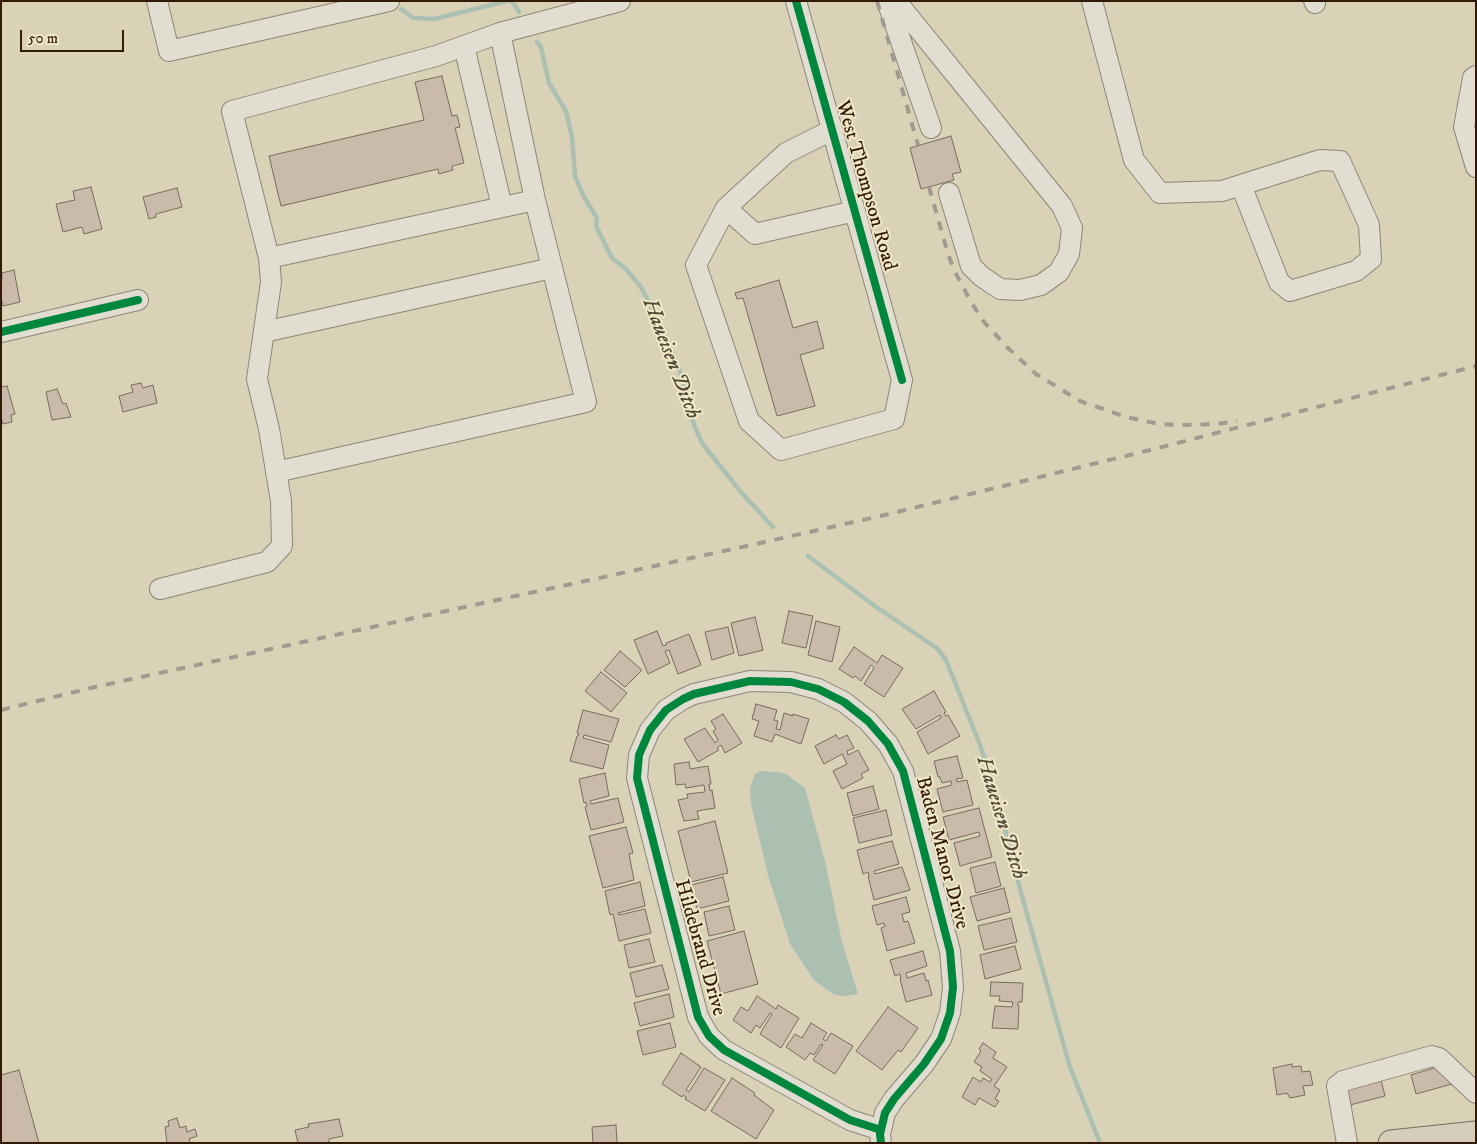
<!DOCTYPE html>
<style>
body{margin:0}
#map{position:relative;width:1477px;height:1144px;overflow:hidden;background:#d9d2b7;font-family:"IM FELL DW Pica",serif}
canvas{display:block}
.frame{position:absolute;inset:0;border:2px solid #321a06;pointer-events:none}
.scale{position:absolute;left:20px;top:30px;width:104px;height:22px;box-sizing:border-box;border:2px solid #321a06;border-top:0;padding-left:6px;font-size:15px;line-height:18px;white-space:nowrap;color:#321a06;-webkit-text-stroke:4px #efe7c7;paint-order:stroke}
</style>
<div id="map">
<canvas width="1477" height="1144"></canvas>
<div class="frame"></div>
<div class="scale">50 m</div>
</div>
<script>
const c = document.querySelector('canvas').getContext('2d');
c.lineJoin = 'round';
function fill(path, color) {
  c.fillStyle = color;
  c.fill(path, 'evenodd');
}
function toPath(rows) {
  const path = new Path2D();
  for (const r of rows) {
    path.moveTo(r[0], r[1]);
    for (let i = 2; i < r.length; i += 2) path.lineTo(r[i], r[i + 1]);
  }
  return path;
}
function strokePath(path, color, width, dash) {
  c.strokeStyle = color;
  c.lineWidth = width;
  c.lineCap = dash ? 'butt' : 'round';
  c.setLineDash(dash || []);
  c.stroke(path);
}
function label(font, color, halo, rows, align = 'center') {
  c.font = font + ' "IM FELL DW Pica",serif';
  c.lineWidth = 4;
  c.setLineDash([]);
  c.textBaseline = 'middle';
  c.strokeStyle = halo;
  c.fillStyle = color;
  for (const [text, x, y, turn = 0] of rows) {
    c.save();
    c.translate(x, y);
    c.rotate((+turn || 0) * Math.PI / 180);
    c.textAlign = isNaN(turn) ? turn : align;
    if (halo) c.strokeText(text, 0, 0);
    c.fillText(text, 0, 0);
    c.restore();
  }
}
fill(toPath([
 [761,771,777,772,786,774,805,788,825,861,842,942,858,994,846,996,835,995,824,988,813,979,790,944,768,875,751,804,750,788,755,774]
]), '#acc0b2');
strokePath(toPath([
 [512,1,519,12],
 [401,9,413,18,434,19,507,1],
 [537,42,541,47,549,83,566,111,572,137,575,176,583,195,597,218,596,226,612,258,625,268,641,287,667,339,682,377,694,425,702,443,740,491,773,527],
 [808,556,872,604,938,649,946,660,980,745,998,801,1020,889,1070,1067,1100,1143]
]), '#acc0b2', 4.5);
const building = toPath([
 [442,76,452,116,457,115,460,127,455,128,464,163,452,166,453,170,439,174,438,169,281,206,269,156,424,120,415,82,442,76],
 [951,136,961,172,952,174,954,180,921,189,910,148,951,136],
 [91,187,102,229,84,234,82,227,63,232,56,204,75,200,73,191,91,187],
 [177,188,182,207,156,214,156,217,149,219,143,197,177,188],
 [14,270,20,302,3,306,1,298,2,273,14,270],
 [779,280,793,328,817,321,824,348,800,355,815,406,777,416,743,298,737,299,735,293,779,280],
 [141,383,143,388,153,385,157,403,123,412,119,396,133,392,131,385,141,383],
 [7,386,15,414,11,415,12,422,3,424,1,418,1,387,7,386],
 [57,389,63,404,66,403,71,417,52,420,46,392,57,389],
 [789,611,813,616,806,648,782,643,789,611],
 [755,617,763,650,739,656,731,623,755,617],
 [816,621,840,627,832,662,808,655,816,621],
 [728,627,734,653,712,660,705,632,728,627],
 [657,631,663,646,666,645,666,643,689,634,701,665,678,674,669,650,665,651,670,663,648,674,634,640,657,631],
 [854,647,877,663,882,655,903,668,884,697,864,684,874,668,871,665,861,681,855,676,853,678,839,669,854,647],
 [620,651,642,670,625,687,604,670,620,651],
 [601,672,627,693,611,712,585,691,601,672],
 [934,691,946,712,944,713,946,716,948,715,960,736,928,754,917,732,941,718,940,715,916,729,902,709,934,691],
 [756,704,777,710,774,720,778,721,776,729,780,730,784,713,793,716,793,714,809,719,801,744,775,734,772,742,754,736,759,721,752,719,756,704],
 [583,710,619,719,611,742,584,735,583,738,609,745,603,769,570,761,577,736,578,736,579,734,577,733,583,710],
 [723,714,742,743,725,753,721,745,717,748,719,750,698,762,684,739,705,728,715,743,718,740,713,731,716,729,711,721,723,714],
 [836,735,839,739,847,735,854,748,847,751,848,755,858,750,869,770,861,774,863,778,842,789,833,771,847,764,842,754,824,764,815,746,836,735],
 [957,756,963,778,956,779,957,782,967,780,973,805,943,812,937,789,952,785,951,781,942,783,940,777,938,777,934,761,957,756],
 [689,762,690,769,708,766,711,784,709,784,710,791,712,790,715,808,697,811,699,819,684,821,678,800,688,798,687,794,705,792,704,785,686,788,685,784,676,785,674,764,689,762],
 [605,773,609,796,590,801,591,804,618,798,624,822,591,830,585,807,587,806,586,802,584,803,579,779,605,773],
 [873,786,879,809,853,816,847,793,873,786],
 [979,808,992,857,960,866,954,843,980,836,979,832,949,840,943,817,979,808],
 [886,810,892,835,859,843,853,818,886,810],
 [715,821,728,873,691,882,678,831,715,821],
 [626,827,633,853,629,854,634,880,603,888,589,836,626,827],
 [892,841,899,864,874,871,875,874,902,867,910,890,874,900,868,876,869,876,868,872,863,874,857,850,892,841],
 [995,862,1001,886,976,893,970,868,995,862],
 [723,877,729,901,697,909,691,885,723,877],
 [640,882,645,906,618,913,619,915,645,909,651,933,619,941,613,914,610,915,605,891,640,882],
 [1004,888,1010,912,977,921,970,897,1004,888],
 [906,897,910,912,902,914,904,922,908,921,915,943,887,951,881,928,885,926,884,923,877,925,872,906,906,897],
 [729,906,735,930,709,936,704,912,729,906],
 [1011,918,1017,942,984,950,978,926,1011,918],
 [744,931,758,984,721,994,707,941,744,931],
 [649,939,655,962,629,968,624,945,649,939],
 [1015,946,1021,969,985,979,980,955,1015,946],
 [923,951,927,966,906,973,907,978,924,973,926,981,928,980,932,995,906,1002,900,979,901,978,900,974,895,976,890,960,923,951],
 [662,965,669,989,636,997,630,973,662,965],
 [991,982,1023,983,1022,1002,1018,1002,1018,1006,1019,1006,1018,1029,992,1028,995,1006,1012,1007,1013,1002,999,1001,1000,996,990,996,991,982],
 [669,994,674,1017,640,1026,634,1003,669,994],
 [757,996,776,1009,778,1005,799,1018,781,1048,760,1034,772,1014,770,1013,760,1028,756,1025,751,1033,733,1020,741,1007,748,1011,757,996],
 [888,1007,918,1028,901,1052,898,1050,882,1070,856,1051,888,1007],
 [670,1023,676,1047,643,1055,637,1031,670,1023],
 [811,1023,827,1033,823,1039,826,1041,831,1033,853,1046,835,1074,813,1060,823,1045,821,1044,814,1055,810,1053,805,1060,786,1047,795,1034,802,1038,811,1023],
 [983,1043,996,1052,993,1058,1007,1067,994,1086,1000,1090,995,1099,999,1101,995,1107,979,1098,975,1105,962,1097,973,1077,981,1082,983,1078,990,1082,992,1079,980,1071,982,1067,974,1062,981,1051,979,1049,983,1043],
 [681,1053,701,1067,686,1090,689,1092,704,1068,725,1080,705,1111,685,1099,686,1097,683,1095,682,1097,662,1084,681,1053],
 [1292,1064,1292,1067,1301,1066,1302,1072,1310,1071,1313,1085,1303,1086,1305,1095,1290,1098,1287,1093,1277,1095,1273,1068,1292,1064],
 [1437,1067,1438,1071,1447,1069,1452,1084,1416,1094,1411,1075,1437,1067],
 [19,1070,39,1143,1,1143,1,1075,19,1070],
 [1380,1076,1385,1096,1346,1106,1341,1085,1380,1076],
 [732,1078,755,1093,754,1095,774,1110,756,1139,711,1111,732,1078],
 [177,1118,180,1128,186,1126,187,1132,195,1129,197,1136,189,1139,190,1142,187,1143,167,1143,165,1127,169,1126,168,1121,177,1118],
 [339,1119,343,1136,329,1139,329,1142,326,1143,298,1143,295,1130,309,1127,308,1124,339,1119],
 [616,1125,617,1143,593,1143,592,1127,616,1125]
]);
fill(building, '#cabaaa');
strokePath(building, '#756d5d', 1);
const minor = toPath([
 [157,1,169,51,389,1],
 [796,1,902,380,894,419,781,450,749,421,696,265,726,208,786,153,832,130],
 [887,1,931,128],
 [896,1,1062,206,1072,228,1069,254,1059,272,1041,285,1020,290,1000,289,981,276,971,266,949,193],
 [1092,1,1134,160,1160,193,1222,191,1320,160,1340,161,1369,225,1371,259,1356,271,1290,291,1279,282,1241,185],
 [1314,1,1315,3],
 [500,33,535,200,269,258,232,111,436,56,500,33,620,1],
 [464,46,502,207],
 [1476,76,1473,78,1464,127,1476,167],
 [726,208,755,234,855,211],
 [1,332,138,300],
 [264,332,552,268],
 [276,472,586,402,535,200],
 [160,589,267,562,282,546,281,501,269,429,257,379,271,282,269,258],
 [881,1143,880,1134,881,1130,885,1113,894,1099,924,1064,941,1039,950,1013,953,987,950,951,903,771,888,744,868,721,844,702,818,689,791,682,750,681,694,694,683,699,666,710,650,730,639,755,637,778,698,1017,709,1036,724,1050,850,1120,881,1130],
 [1347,1143,1337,1086,1343,1081,1432,1056,1439,1058,1476,1093]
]);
const major = toPath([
 [1391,1143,1476,1134]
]);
strokePath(minor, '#8d8675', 22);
strokePath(major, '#756d5d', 27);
strokePath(minor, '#e1ddd0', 20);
strokePath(major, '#d6cebb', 25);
strokePath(toPath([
 [877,1,918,145],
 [929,187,948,254,955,272,971,302,984,322,1007,347,1036,374,1080,401,1126,417,1159,424,1181,425,1217,424,1237,421],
 [1,710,95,687,747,546,885,515,1154,449,1476,366]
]), '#a09b8e', 4, [9, 9]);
strokePath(toPath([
 [796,1,902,380],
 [1,332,138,300],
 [881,1143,880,1134,881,1130,885,1113,894,1099,924,1064,941,1039,950,1013,953,987,950,951,903,771,888,744,868,721,844,702,818,689,791,682,750,681,694,694,683,699,666,710,650,730,639,755,637,778,698,1017,709,1036,724,1050,850,1120,881,1130]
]), '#00873e', 8);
label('20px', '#321a06', '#efe7c7', [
 ["West Thompson Road",865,186,74],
 ["Baden Manor Drive",941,853,75],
 ["Hildebrand Drive",699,948,74]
]);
label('italic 21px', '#514a39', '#efe7c7', [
 ["Haueisen Ditch",670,359,69],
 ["Haueisen Ditch",1000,818,73]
]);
</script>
